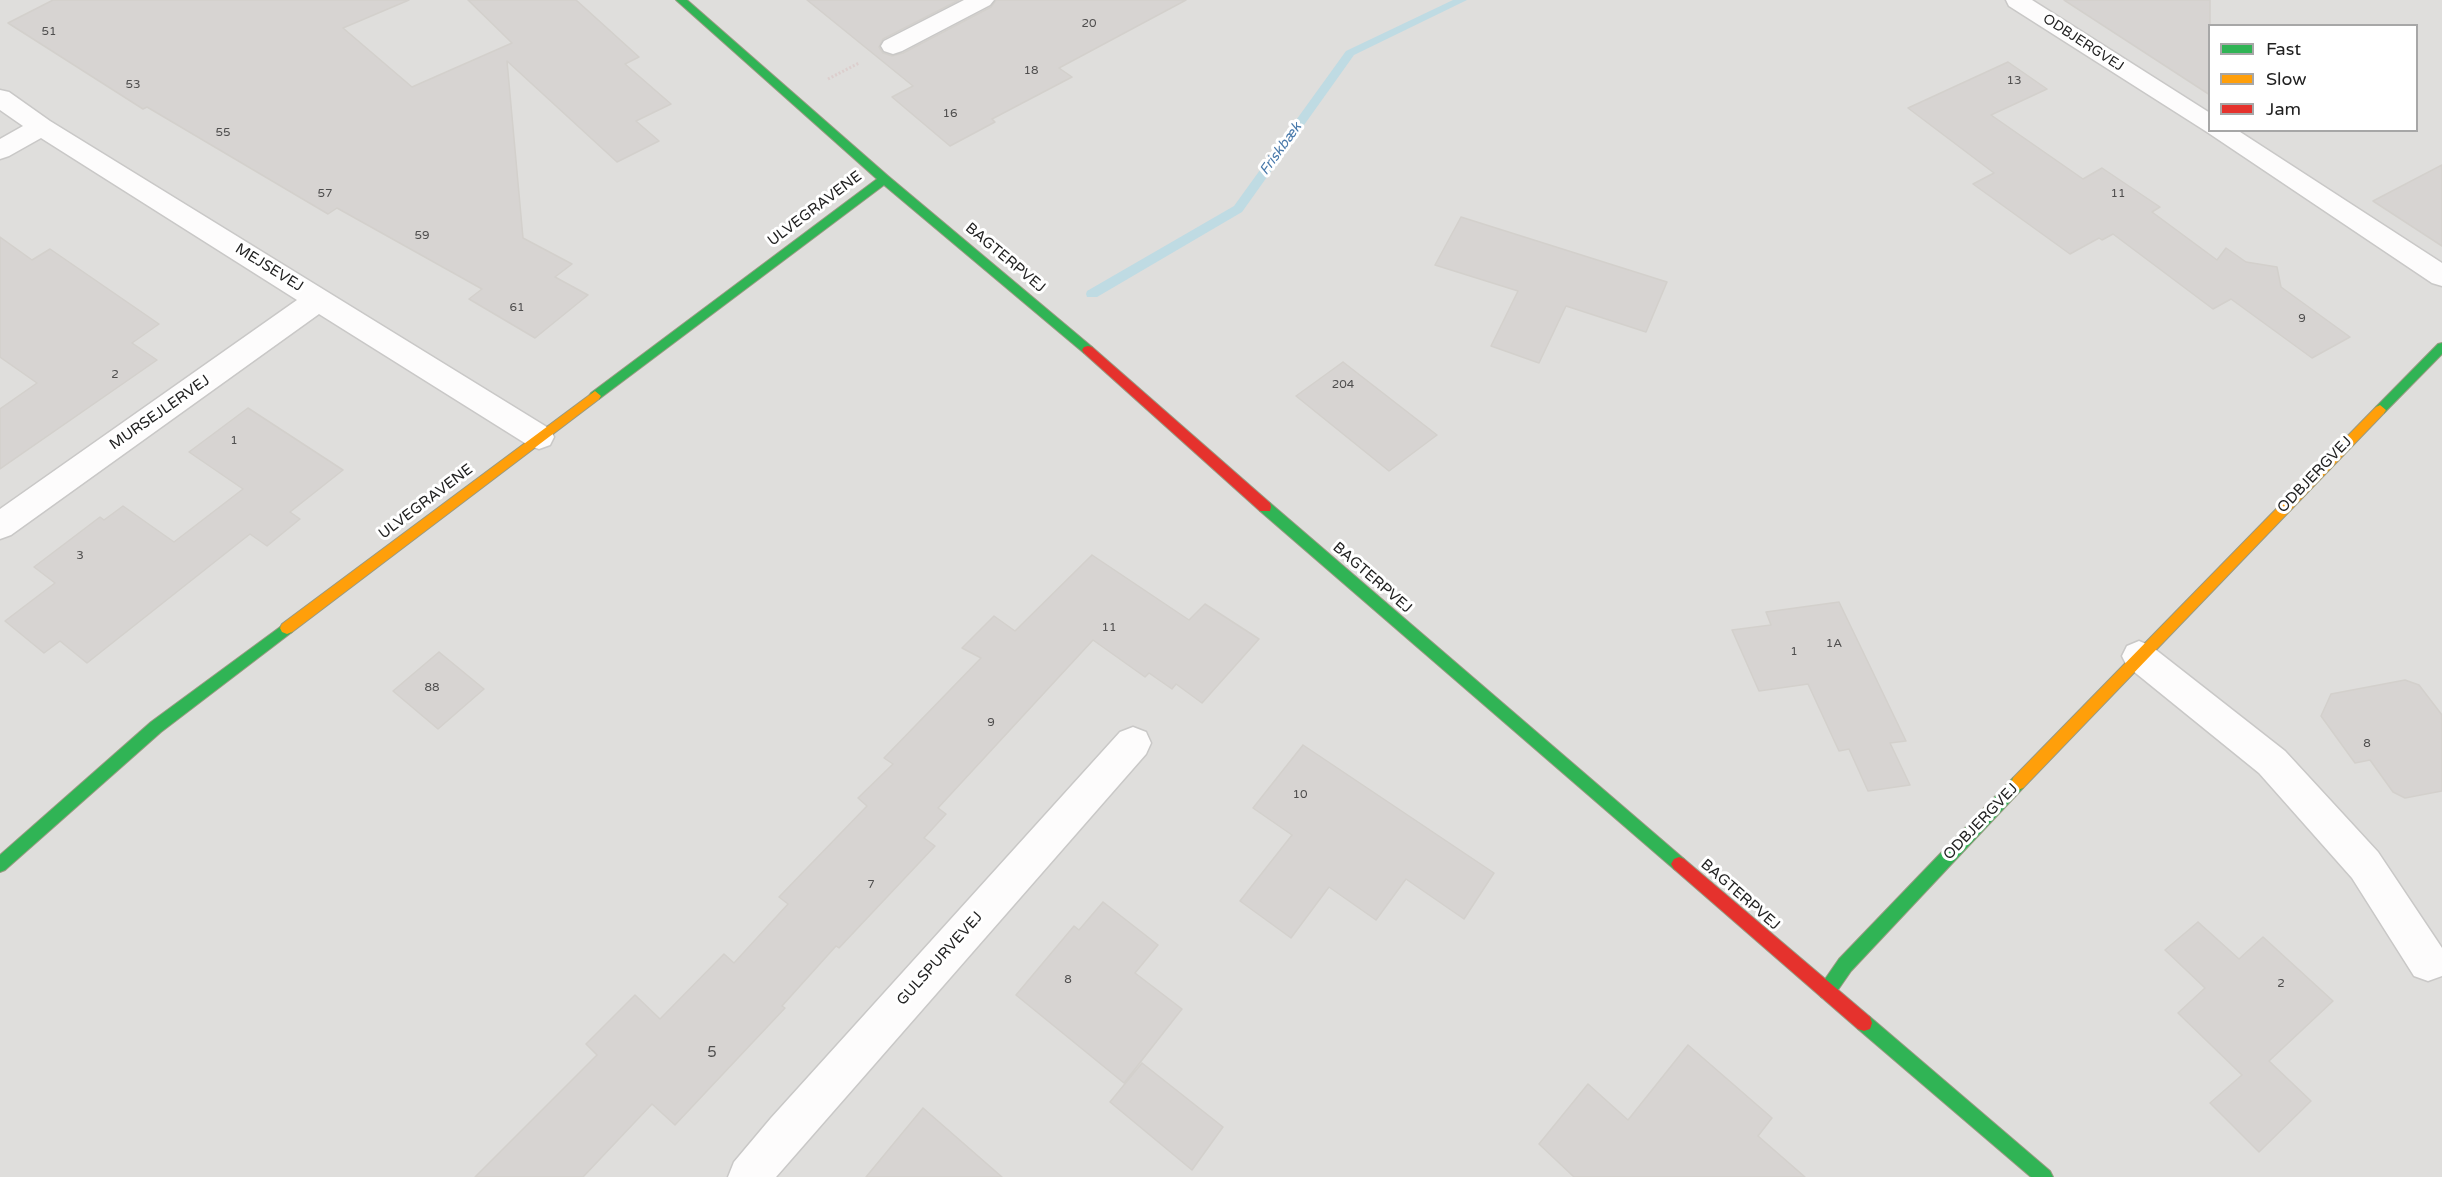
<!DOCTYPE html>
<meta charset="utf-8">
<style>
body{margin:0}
#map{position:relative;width:2442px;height:1177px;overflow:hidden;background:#f0eeeb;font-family:"Varela Round",sans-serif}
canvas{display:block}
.legend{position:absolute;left:2208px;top:24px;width:210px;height:108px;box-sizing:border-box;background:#fff;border:2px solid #a7a7a7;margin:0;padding:8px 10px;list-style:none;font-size:18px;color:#222}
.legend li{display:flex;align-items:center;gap:12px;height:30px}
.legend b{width:30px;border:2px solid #a7a7a7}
</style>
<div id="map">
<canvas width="2442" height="1177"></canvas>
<ul class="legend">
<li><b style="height:8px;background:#30b455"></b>Fast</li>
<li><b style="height:8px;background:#ff9f0a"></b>Slow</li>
<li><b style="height:8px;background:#e5322d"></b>Jam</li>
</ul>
</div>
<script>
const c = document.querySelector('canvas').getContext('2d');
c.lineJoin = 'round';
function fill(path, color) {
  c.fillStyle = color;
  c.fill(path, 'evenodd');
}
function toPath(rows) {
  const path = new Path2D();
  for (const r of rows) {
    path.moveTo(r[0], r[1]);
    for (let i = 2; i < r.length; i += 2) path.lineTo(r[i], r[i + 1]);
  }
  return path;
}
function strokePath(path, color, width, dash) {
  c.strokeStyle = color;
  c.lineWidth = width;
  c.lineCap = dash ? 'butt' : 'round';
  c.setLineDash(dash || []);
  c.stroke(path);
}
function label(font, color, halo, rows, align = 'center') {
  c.font = font + ' "Varela Round",sans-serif';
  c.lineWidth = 6;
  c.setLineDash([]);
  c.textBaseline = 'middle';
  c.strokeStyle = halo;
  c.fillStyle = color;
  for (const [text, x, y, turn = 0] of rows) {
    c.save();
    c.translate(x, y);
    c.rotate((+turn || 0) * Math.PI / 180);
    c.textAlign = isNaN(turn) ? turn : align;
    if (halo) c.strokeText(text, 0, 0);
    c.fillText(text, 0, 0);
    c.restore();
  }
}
fill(toPath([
 [0,0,2442,0,2442,1177,0,1177],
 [2210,26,2416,26,2416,130,2210,130]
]), '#dfdedc');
fill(toPath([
 [1453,0,1467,0,1354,55,1242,212,1097,297,1087,297,1086,294,1087,291,1234,206,1346,51,1453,0]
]), '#bfdbe3');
const building = toPath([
 [53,0,409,0,343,28,412,87,512,43,468,0,576,0,639,57,625,64,671,104,636,121,659,141,617,162,507,61,523,238,572,264,555,277,588,295,535,338,469,299,482,289,337,208,328,214,147,107,143,109,8,23,53,0],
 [807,0,959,0,883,39,879,47,883,53,892,56,903,53,991,7,996,0,1186,0,1059,68,1072,77,992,119,995,122,950,146,892,97,913,86,807,0],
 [2064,0,2210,0,2210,95,2064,0],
 [2008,62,2047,89,1991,115,2083,179,2102,168,2160,207,2152,212,2217,260,2226,248,2246,262,2277,267,2281,287,2350,337,2312,358,2231,299,2213,309,2113,234,2102,240,2099,238,2070,254,1973,184,1994,173,1908,108,2008,62],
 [2442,165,2442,246,2373,201,2442,165],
 [1461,217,1667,282,1646,332,1566,306,1539,363,1491,346,1518,291,1435,265,1461,217],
 [0,237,32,260,50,249,159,324,132,343,157,360,0,469,0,409,37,383,0,357,0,237],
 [1343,362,1437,435,1389,471,1296,396,1343,362],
 [248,408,343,470,290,512,300,519,267,546,250,534,87,663,60,641,44,653,5,621,55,583,34,567,100,517,104,520,123,506,174,542,243,489,189,452,248,408],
 [1092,555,1189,620,1205,604,1259,639,1202,703,1176,684,1172,689,1149,673,1145,677,1093,640,938,808,946,814,924,838,935,846,839,948,836,946,782,1006,785,1008,675,1125,652,1104,583,1177,475,1177,597,1055,586,1044,635,995,660,1019,724,954,734,963,788,904,779,897,867,806,858,798,893,764,884,758,981,658,962,648,994,616,1015,631,1092,555],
 [1839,602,1906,741,1890,743,1910,785,1868,791,1849,749,1839,751,1808,684,1759,691,1732,630,1771,625,1766,612,1839,602],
 [439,652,484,689,438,729,393,691,439,652],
 [2405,680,2419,685,2442,715,2442,791,2405,798,2393,792,2370,760,2355,763,2321,716,2331,694,2405,680],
 [1303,745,1494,873,1464,919,1406,879,1376,920,1329,887,1291,938,1240,901,1292,835,1253,808,1303,745],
 [1103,902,1158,945,1135,973,1182,1009,1124,1083,1016,995,1074,926,1079,930,1103,902],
 [2198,922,2239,959,2263,937,2333,1001,2269,1061,2311,1101,2259,1152,2210,1103,2242,1075,2178,1013,2205,988,2165,950,2198,922],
 [1688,1045,1772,1118,1758,1136,1805,1177,1574,1177,1539,1144,1588,1084,1628,1120,1688,1045],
 [1142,1063,1223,1127,1192,1170,1110,1102,1142,1063],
 [923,1108,1002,1177,866,1177,923,1108]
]);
fill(building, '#d7d4d2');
strokePath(building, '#d3d0cc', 1.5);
const street = toPath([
 [964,0,994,0,990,5,902,51,893,54,884,51,881,46,884,41,964,0],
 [2006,0,2032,0,2210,113,2210,130,2237,130,2442,263,2442,286,2432,283,2207,132,2009,6,2006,0],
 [0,90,9,92,50,121,550,429,554,437,550,445,539,449,528,445,319,314,11,535,0,539,0,509,297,300,41,138,9,156,0,159,0,139,23,126,0,110,0,90],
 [2139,641,2151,646,2285,751,2378,852,2442,948,2442,976,2428,981,2414,976,2352,878,2259,773,2127,666,2122,656,2127,646,2139,641],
 [1133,727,1146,732,1151,743,1146,754,776,1177,728,1177,734,1162,771,1118,1120,732,1133,727]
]);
const fast = toPath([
 [676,0,687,0,888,176,1092,347,1094,350,1092,353,1084,353,884,185,599,399,591,399,589,396,591,393,877,179,676,0],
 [2442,343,2442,354,2384,413,2376,413,2374,410,2376,407,2438,344,2442,343],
 [1265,502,1270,503,1684,859,1687,864,1684,869,1679,871,1674,869,1260,511,1259,507,1260,503,1265,502],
 [287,622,292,624,294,628,292,632,161,732,5,870,0,872,0,855,151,722,287,622],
 [2018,776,2023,778,2025,783,2023,788,1851,971,1833,997,1827,999,1821,997,1819,991,1821,985,1839,959,2013,778,2018,776],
 [1864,1015,1870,1017,2050,1171,2053,1177,2031,1177,1858,1029,1856,1023,1858,1017,1864,1015]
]);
const slow = toPath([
 [595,391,601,396,599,399,292,632,287,634,282,632,280,628,282,624,595,391],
 [2380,405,2386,410,2384,413,2023,788,2018,790,2013,788,2011,783,2013,778,2376,407,2380,405]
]);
const jam = toPath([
 [1088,346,1092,347,1270,503,1271,507,1270,511,1260,511,1084,353,1082,350,1084,347,1088,346],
 [1679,857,1684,859,1870,1017,1872,1023,1870,1029,1864,1031,1858,1029,1674,869,1671,864,1674,859,1679,857]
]);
strokePath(street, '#c9c8c7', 3);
strokePath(fast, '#999a82', 2);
strokePath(slow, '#999a82', 2);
strokePath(jam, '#999a82', 2);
strokePath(toPath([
 [828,79,859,63]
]), '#dccecd', 3, [2, 2]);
fill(street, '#fdfcfc');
fill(fast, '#30b455');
fill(slow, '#ff9f0a');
fill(jam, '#e5322d');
label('12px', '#4f4e4e', null, [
 ["20",1089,24],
 ["51",49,32],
 ["18",1031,71],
 ["13",2014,81],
 ["53",133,85],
 ["16",950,114],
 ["55",223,133],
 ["57",325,194],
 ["11",2118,194],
 ["59",422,236],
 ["61",517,308],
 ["9",2302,319],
 ["2",115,375],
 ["204",1343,385],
 ["1",234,441],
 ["3",80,556],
 ["11",1109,628],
 ["1A",1834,644],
 ["1",1794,652],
 ["88",432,688],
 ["9",991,723],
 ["8",2367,744],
 ["10",1300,795],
 ["7",871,885],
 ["8",1068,980],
 ["2",2281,984]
]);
label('14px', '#222', '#fff', [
 ["ODBJERGVEJ",2083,43,33]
]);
label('italic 14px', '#4a7aab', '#fff', [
 ["Friskbæk",1281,149,-54]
]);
label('15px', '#222', '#fff', [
 ["ULVEGRAVENE",815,209,-37],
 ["BAGTERPVEJ",1005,258,40],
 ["MEJSEVEJ",269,268,32],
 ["MURSEJLERVEJ",160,413,-35],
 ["ODBJERGVEJ",2315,475,-46],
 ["ULVEGRAVENE",426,502,-37],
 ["BAGTERPVEJ",1372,578,41],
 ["ODBJERGVEJ",1981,822,-46],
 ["BAGTERPVEJ",1740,895,41],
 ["GULSPURVEVEJ",940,959,-48]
]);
label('15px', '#4f4e4e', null, [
 ["5",712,1053]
]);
</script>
